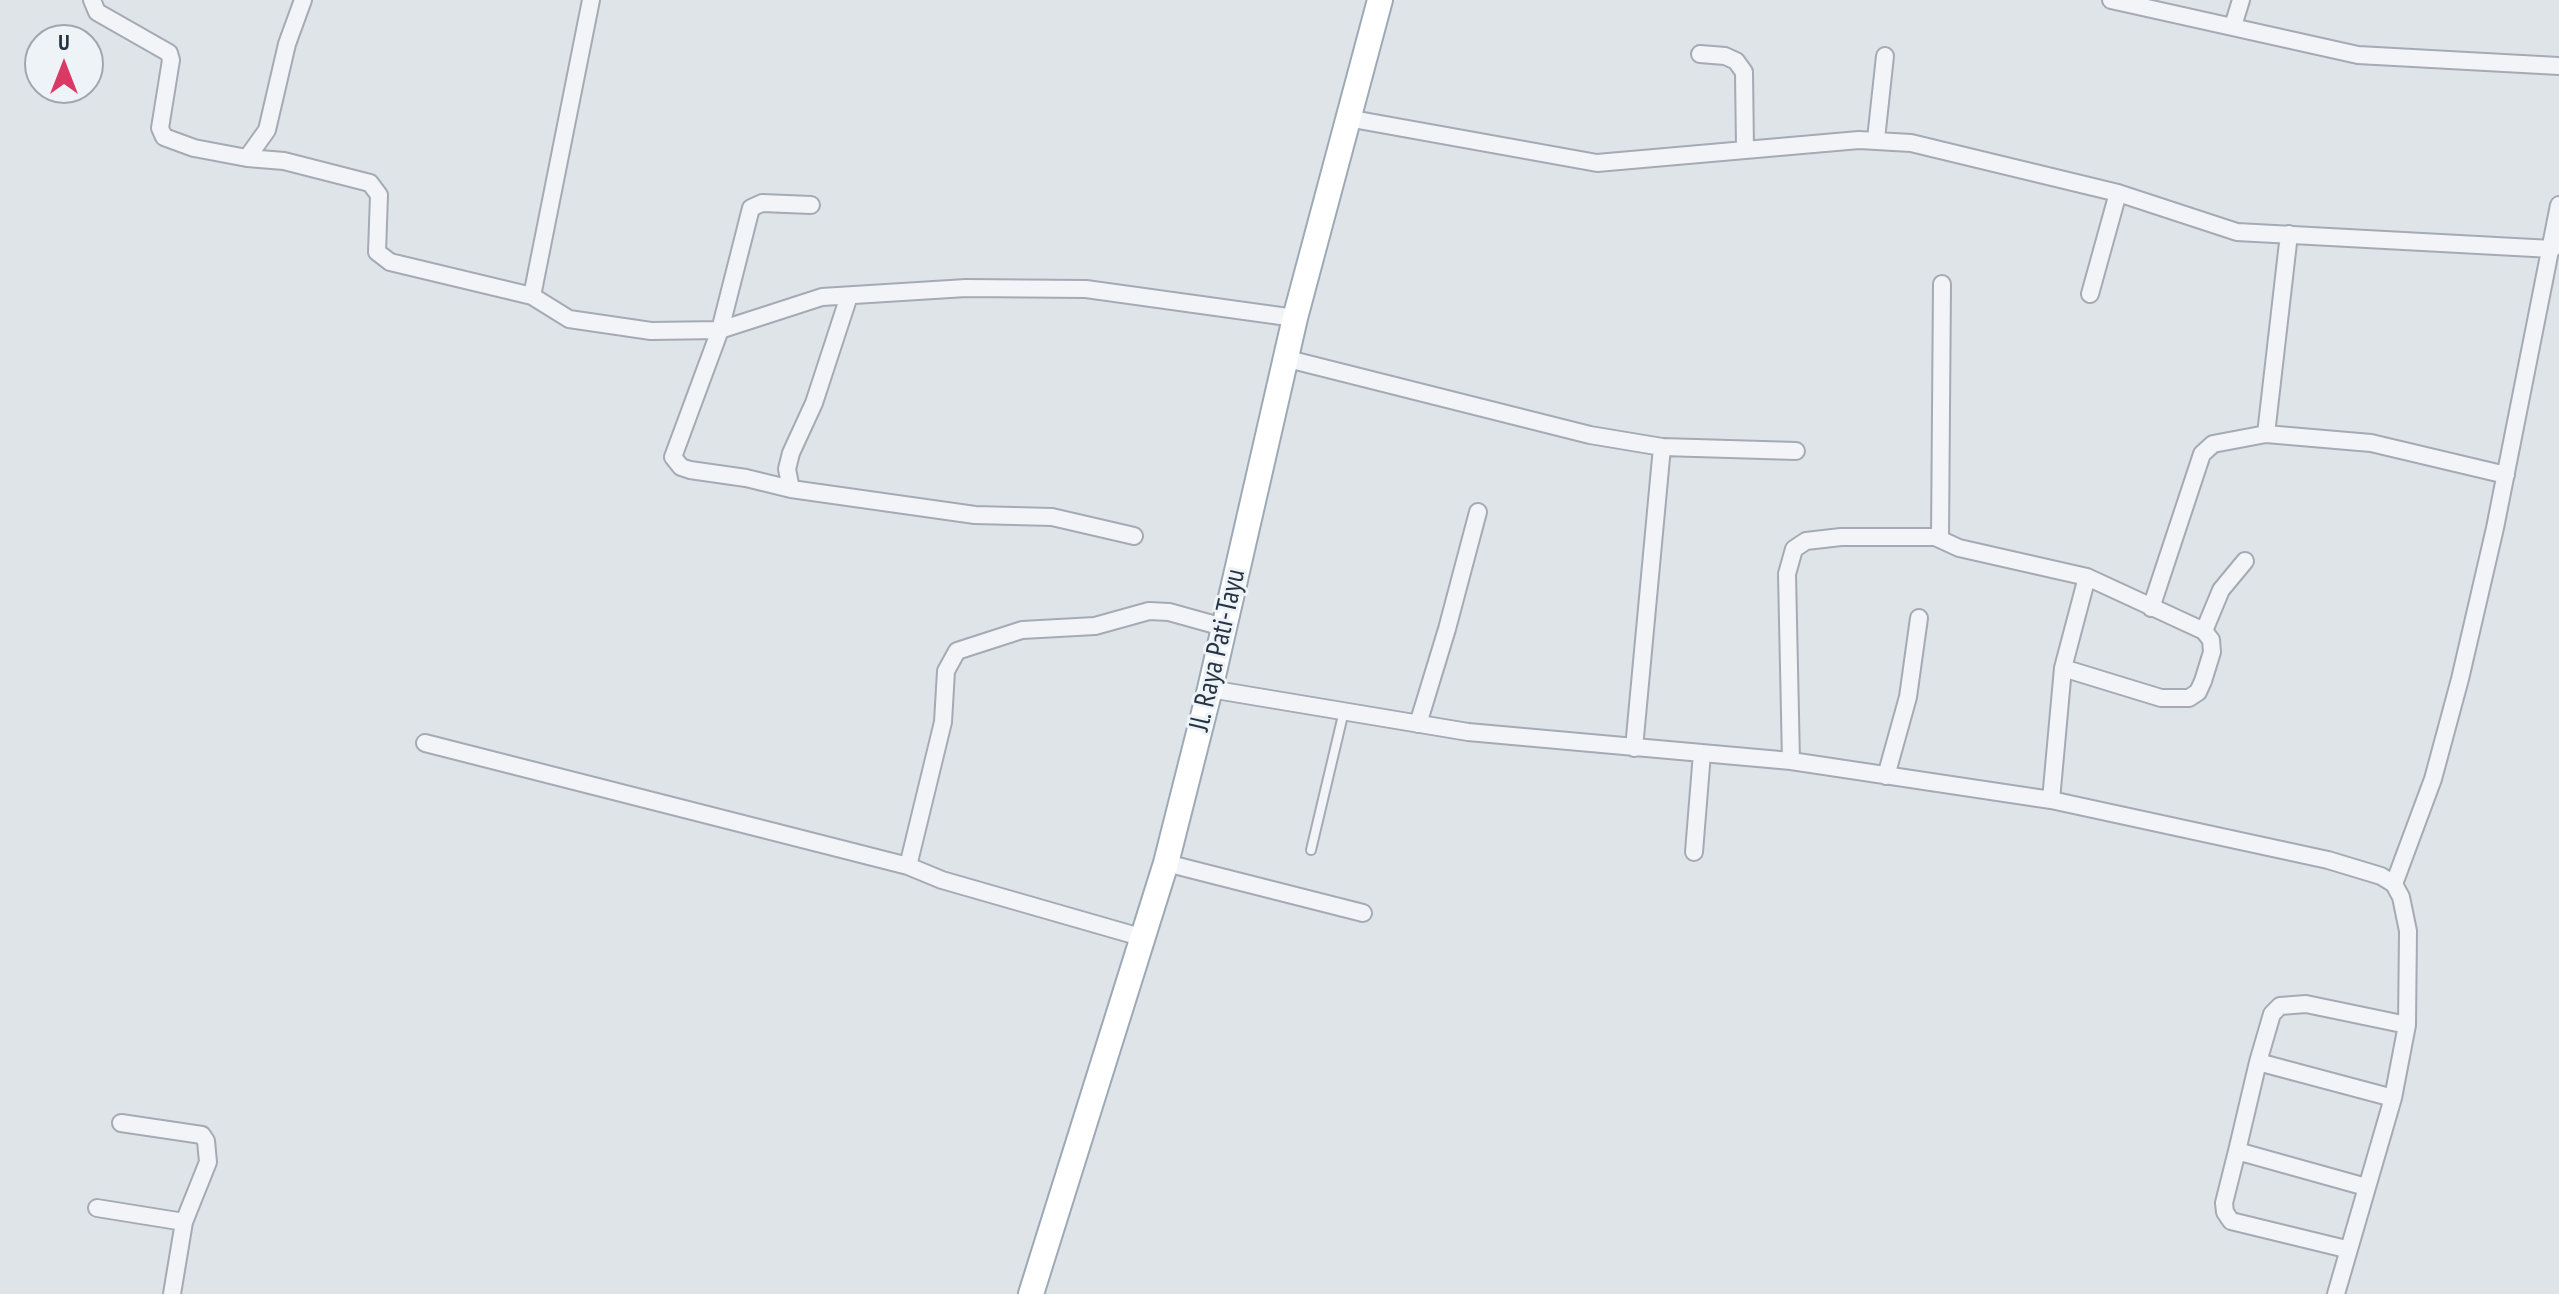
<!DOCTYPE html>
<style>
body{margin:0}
#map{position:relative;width:2559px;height:1294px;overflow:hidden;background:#dfe4e9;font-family:"PT Sans Narrow",sans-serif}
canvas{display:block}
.north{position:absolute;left:24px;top:24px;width:80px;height:80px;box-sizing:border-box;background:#eef3f7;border:2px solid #9ea6af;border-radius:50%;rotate:0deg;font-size:22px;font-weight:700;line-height:32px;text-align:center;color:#263342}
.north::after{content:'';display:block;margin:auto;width:28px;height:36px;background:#d93962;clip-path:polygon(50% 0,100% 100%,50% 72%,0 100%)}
</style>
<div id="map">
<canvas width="2559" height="1294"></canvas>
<div class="north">U</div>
</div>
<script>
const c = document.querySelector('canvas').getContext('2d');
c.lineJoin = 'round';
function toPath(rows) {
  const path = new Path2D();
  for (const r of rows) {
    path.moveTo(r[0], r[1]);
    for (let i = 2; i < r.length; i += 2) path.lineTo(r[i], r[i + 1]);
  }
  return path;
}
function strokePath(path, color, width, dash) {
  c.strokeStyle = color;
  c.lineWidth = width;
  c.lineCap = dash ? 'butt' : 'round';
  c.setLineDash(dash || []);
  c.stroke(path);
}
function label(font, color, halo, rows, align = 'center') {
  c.font = font + ' "PT Sans Narrow",sans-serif';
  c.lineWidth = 6;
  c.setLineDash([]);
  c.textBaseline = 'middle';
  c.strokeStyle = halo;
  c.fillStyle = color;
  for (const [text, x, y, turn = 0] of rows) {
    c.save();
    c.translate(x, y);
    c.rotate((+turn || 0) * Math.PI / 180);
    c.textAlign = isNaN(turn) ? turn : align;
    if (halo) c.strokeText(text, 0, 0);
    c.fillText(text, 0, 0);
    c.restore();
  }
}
const service = toPath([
 [1311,850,1344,711]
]);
const minor = toPath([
 [92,0,97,12,169,53,171,60,160,128,164,137,194,148,247,158],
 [303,0,287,44,267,130,247,158,284,161,370,183,379,195,377,252,390,262,532,296,569,319,651,331,720,330,822,297,966,288,1086,289,1295,318],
 [2111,0,2358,55,2559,66],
 [2233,26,2241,0],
 [1700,54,1725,56,1736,61,1744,72,1745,149],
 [1347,118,1597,163,1859,140,1911,143,2118,193,2237,232,2552,249],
 [1876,139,1885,56],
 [2090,294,2118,193],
 [532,296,591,0],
 [849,296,814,403,791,453,787,469,791,489,975,515,1052,517,1134,536],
 [1288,359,1590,435,1662,447],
 [2266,434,2371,443,2506,475],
 [791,489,746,478,690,470,681,467,673,457,720,330,751,208,762,203,811,205],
 [1940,538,1942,284],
 [2151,608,2202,454,2213,444,2266,434,2289,234],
 [2204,631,2221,590,2245,561],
 [1210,689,1468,732,1791,761,2051,800,2328,860,2381,876,2394,884,2401,897,2408,931,2407,1025,2393,1098,2336,1294],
 [1418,724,1447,629,1478,512],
 [425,743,908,866,942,880,1144,938],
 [1634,748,1662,447,1796,451],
 [1791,761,1787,574,1794,549,1806,541,1841,537,1935,537,1959,548,2087,577,2204,631,2211,640,2212,652,2203,681,2198,692,2189,698,2161,698,2063,668],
 [1886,776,1908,697,1919,618],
 [2051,800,2063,668,2087,577],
 [1694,852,1702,753],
 [1166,863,1363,913],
 [908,866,943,722,946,671,957,651,1022,630,1095,626,1149,611,1169,612,1223,627],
 [2394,884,2433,779,2460,679,2495,528,2559,205],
 [2258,1062,2393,1098],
 [121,1123,202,1135,206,1141,208,1162,184,1222,172,1294],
 [2237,1151,2224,1203,2225,1212,2231,1221,2346,1249],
 [2366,1187,2237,1151,2258,1062,2272,1014,2280,1006,2306,1004,2407,1025],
 [97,1208,184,1222]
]);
const primary = toPath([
 [1031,1294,1166,863,1210,689,1295,318,1380,0]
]);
strokePath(service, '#a4abb4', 12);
strokePath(minor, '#a4abb4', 20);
strokePath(primary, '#9daab6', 28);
strokePath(service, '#f2f4f7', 8);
strokePath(minor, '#f2f4f7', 16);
strokePath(primary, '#fff', 24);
label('28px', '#263342', '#eef3f7', [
 ["Jl. Raya Pati-Tayu",1218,650,-77]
]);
</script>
